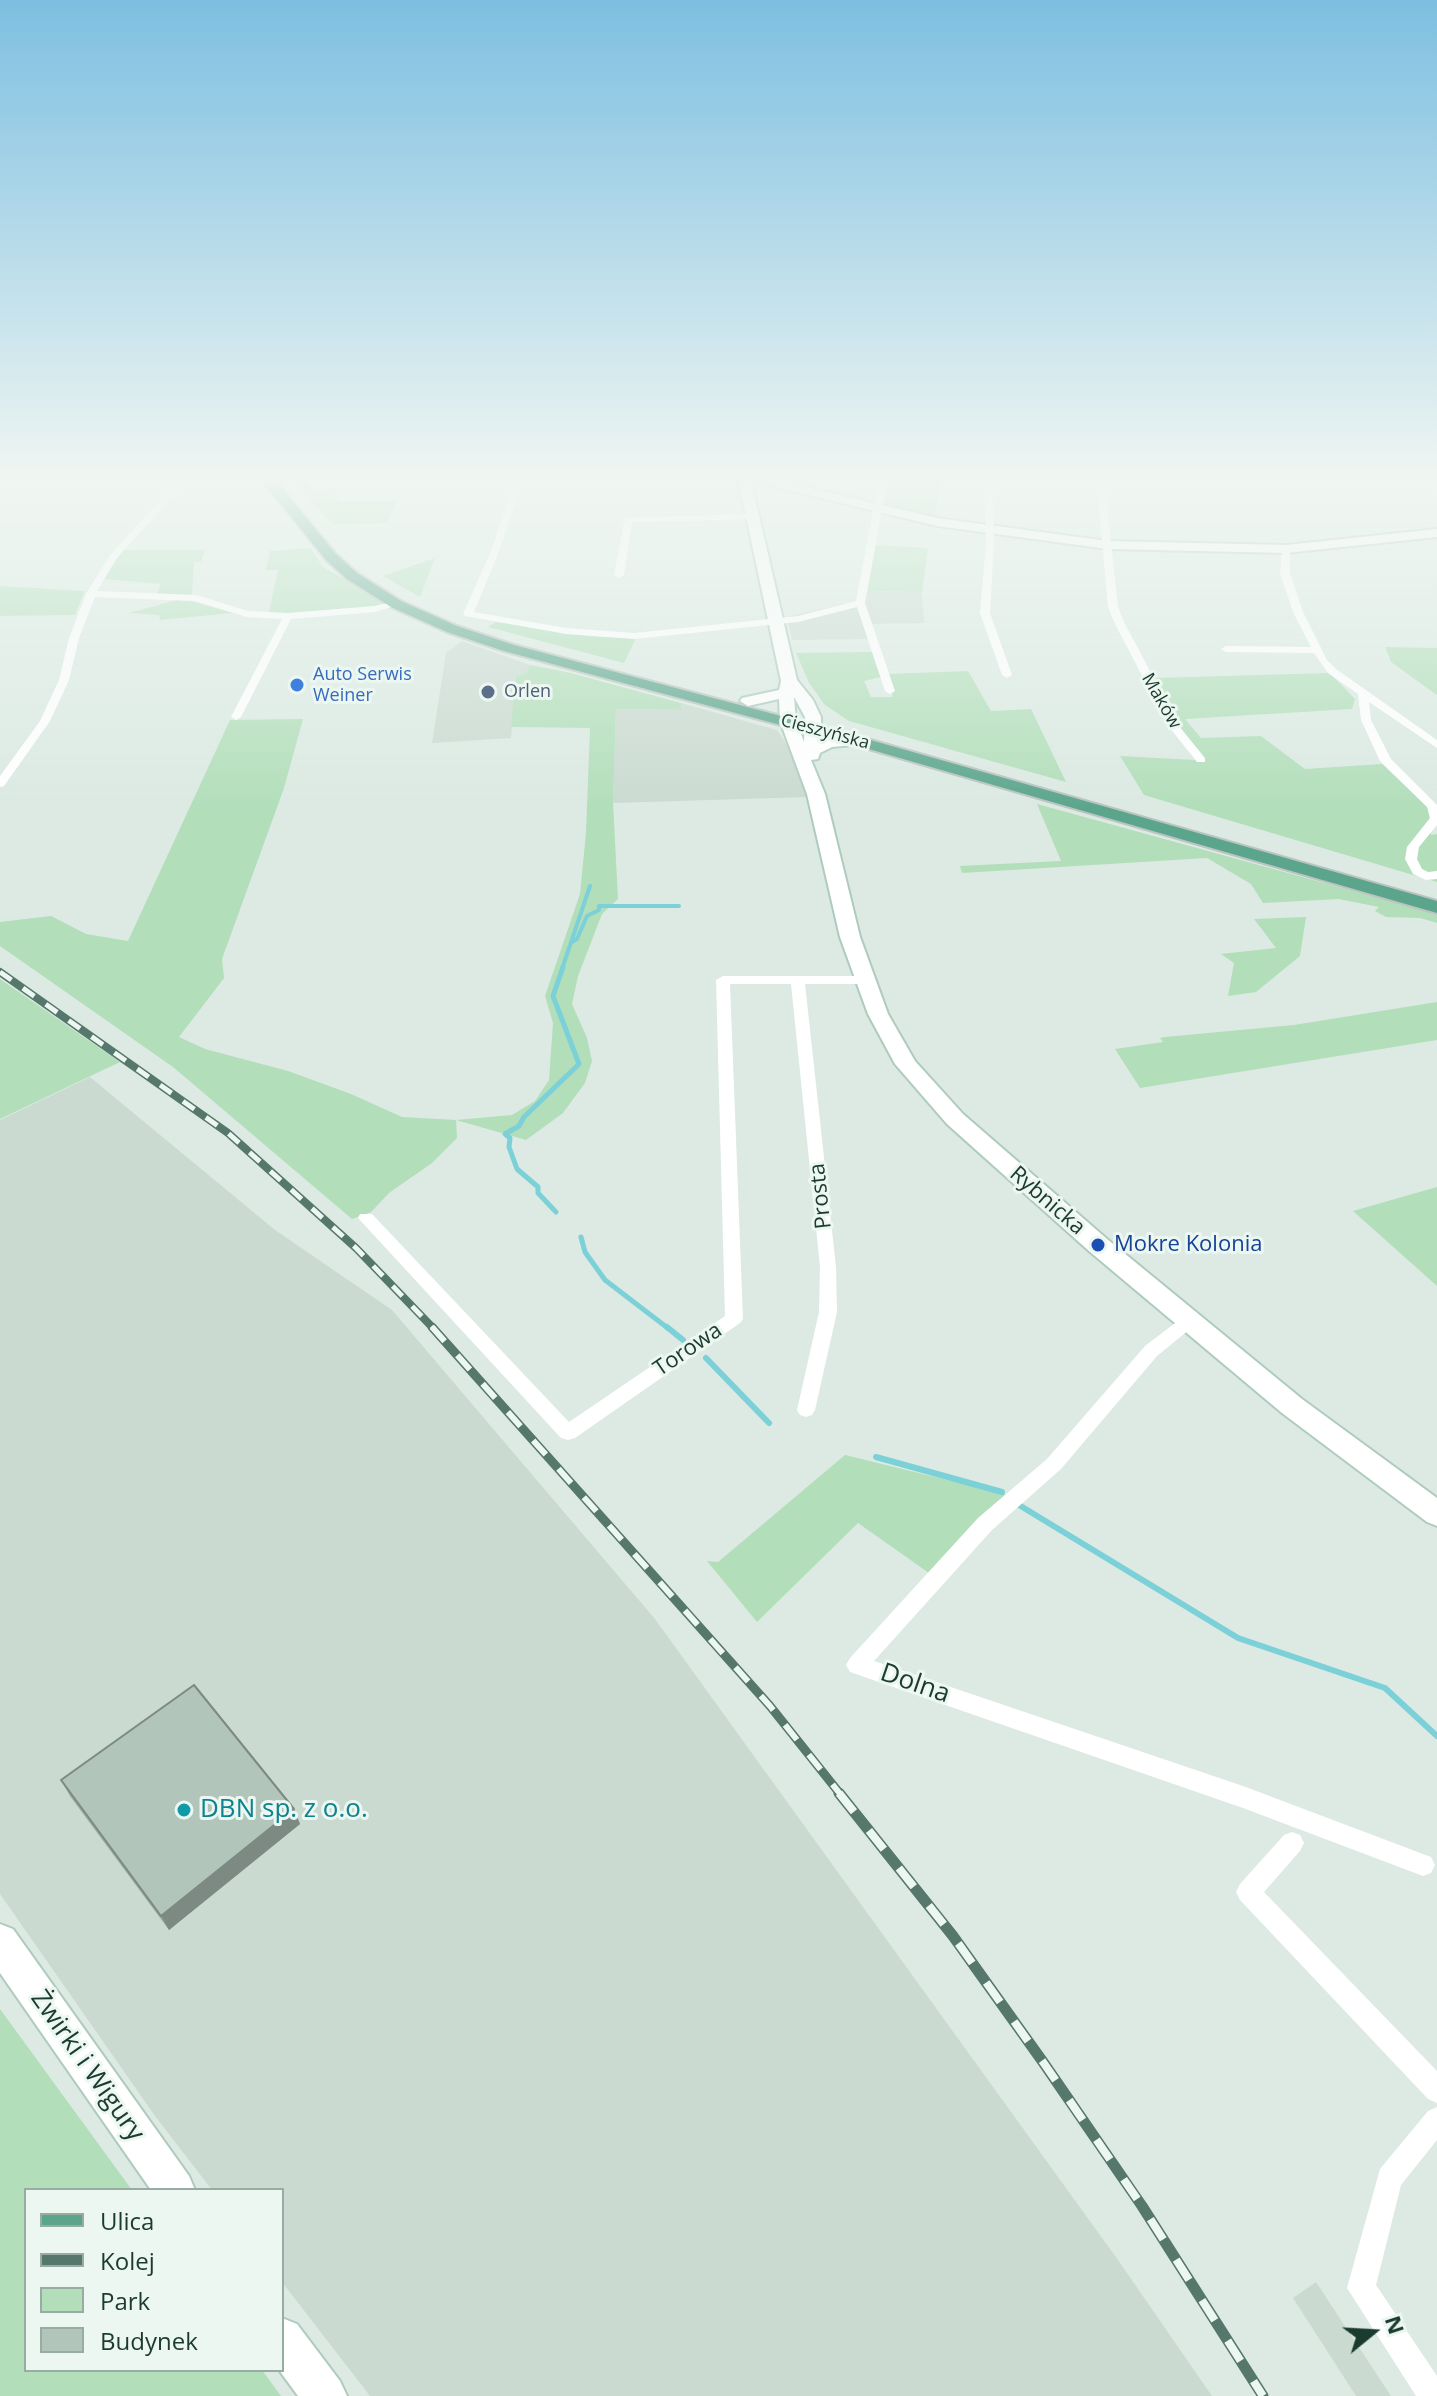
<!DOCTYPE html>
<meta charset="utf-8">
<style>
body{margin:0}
#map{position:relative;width:1437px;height:2396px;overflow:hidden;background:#dceae3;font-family:"Open Sans",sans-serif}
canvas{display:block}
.legend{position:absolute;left:24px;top:2188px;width:260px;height:184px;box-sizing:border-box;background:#ecf7f1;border:2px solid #99aca4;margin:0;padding:10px 14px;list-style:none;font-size:24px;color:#1c3b30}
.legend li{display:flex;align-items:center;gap:16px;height:40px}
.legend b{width:40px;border:2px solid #99aca4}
.north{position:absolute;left:1333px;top:2292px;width:80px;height:80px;-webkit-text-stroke:6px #ecf7f1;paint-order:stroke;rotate:72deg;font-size:22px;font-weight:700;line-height:32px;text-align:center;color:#1c3b30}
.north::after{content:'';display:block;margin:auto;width:28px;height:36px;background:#1c3b30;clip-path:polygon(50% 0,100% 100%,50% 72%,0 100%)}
</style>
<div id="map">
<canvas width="1437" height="2396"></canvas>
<ul class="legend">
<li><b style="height:10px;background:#5ba58c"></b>Ulica</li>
<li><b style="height:10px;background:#56776b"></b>Kolej</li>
<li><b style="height:22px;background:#b2deba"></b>Park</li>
<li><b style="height:22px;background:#b1c5bb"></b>Budynek</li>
</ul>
<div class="north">N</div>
</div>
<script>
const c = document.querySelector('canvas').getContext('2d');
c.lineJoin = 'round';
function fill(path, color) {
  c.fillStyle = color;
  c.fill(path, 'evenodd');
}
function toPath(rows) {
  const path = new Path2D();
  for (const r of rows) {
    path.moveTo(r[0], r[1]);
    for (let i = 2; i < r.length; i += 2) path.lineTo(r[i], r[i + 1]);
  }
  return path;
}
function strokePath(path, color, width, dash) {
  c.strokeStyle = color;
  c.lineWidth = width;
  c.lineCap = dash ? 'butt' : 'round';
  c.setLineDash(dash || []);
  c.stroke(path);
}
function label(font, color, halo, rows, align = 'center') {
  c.font = font + ' "Open Sans",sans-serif';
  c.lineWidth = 6;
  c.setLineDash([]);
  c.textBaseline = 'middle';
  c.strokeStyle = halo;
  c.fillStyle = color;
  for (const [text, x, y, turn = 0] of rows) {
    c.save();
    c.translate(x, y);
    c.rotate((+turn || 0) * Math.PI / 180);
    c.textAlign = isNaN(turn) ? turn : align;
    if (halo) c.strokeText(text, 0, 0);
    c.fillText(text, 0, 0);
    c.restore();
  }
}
fill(toPath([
 [867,591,922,592,924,623,864,624,868,639,792,640,787,617,857,601],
 [462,641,530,665,525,674,516,675,511,738,432,743,446,653],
 [681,703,777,730,797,759,809,797,613,803,616,709,680,710],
 [90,1077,275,1230,392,1310,655,1619,1118,2260,1212,2396,370,2396,282,2282,282,2190,212,2190,155,2116,0,1894,0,1120],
 [1316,2282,1391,2396,1356,2396,1293,2298]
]), '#cadad1');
fill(toPath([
 [286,474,298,474,314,491,335,488,338,501,398,501,387,523,333,525],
 [859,474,940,474,935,518,884,507,887,480],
 [876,545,928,548,922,592,867,591],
 [311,548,323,567,385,602,376,606,281,614,269,612,278,570,266,570,270,551],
 [122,550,205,550,201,562,194,562,192,596,157,594,161,584,104,579],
 [435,558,420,597,383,576],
 [0,586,85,591,75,615,0,616],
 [177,600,191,601,233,613,160,620,159,615,129,613],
 [496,622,591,636,636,638,624,663,488,627],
 [1385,647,1437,648,1437,695,1391,662],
 [872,652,881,677,864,681,871,697,893,697,886,674,968,671,991,711,1031,709,1066,782,849,721,825,705,809,683,796,653],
 [530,665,567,672,681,703,681,710,616,709,613,803,618,899,602,914,578,976,572,1004,587,1038,592,1061,585,1083,563,1113,526,1140,456,1120,457,1138,432,1163,389,1193,371,1212,352,1219,173,1067,0,946,0,922,51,916,86,934,128,941,230,720,303,719,284,788,222,959,224,978,179,1037,205,1049,288,1071,351,1094,402,1117,456,1120,512,1115,535,1101,549,1080,553,1023,545,996,580,894,586,833,590,728,511,727,516,675,525,674],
 [1330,673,1355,699,1352,709,1185,719,1201,738,1261,736,1305,769,1382,764,1429,808,1431,835,1437,834,1437,882,1144,795,1120,756,1196,760,1148,691,1163,692,1154,678],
 [1037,804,1408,906,1437,915,1437,923,1420,918,1386,917,1375,911,1379,907,1339,899,1263,903,1251,884,1207,858,962,873,960,866,1061,861],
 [1306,917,1300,956,1256,992,1228,996,1234,963,1221,954,1276,948,1254,919],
 [0,979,120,1062,0,1119],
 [1437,1002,1437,1040,1140,1088,1115,1049,1163,1042,1160,1038,1165,1037,1294,1025],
 [1437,1187,1437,1286,1353,1211],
 [845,1455,1009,1495,929,1573,858,1523,757,1622,707,1561,718,1562],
 [0,2009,132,2190,26,2190,26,2370,262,2370,281,2396,0,2396]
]), '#b2deba');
strokePath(toPath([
 [572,942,577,939,587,916,599,910,599,906,679,906],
 [562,969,590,886]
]), '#7cd0d7', 4);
strokePath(toPath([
 [556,1212,538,1193,538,1187,517,1169,509,1147,510,1138,505,1134,519,1126,524,1117,579,1064,553,996,563,967],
 [581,1237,585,1252,605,1280,669,1329]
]), '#7cd0d7', 5);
strokePath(toPath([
 [667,1327,683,1340],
 [706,1358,769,1423],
 [876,1457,1002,1492],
 [1019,1505,1238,1638,1385,1688,1437,1736]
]), '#7cd0d7', 6);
const secondary = toPath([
 [737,474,752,474,937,518,1108,541,1286,545,1437,529,1437,537,1286,553,1108,549,937,526,751,481,797,680,813,700,821,717,821,739,854,735,862,740,854,745,832,747,820,753,818,759,811,760,825,794,860,937,888,1014,915,1061,963,1114,1107,1239,1302,1399,1437,1498,1437,1526,1427,1522,1282,1413,1089,1251,947,1124,895,1064,868,1014,840,937,807,794,780,721,779,699,748,706,740,701,742,698,779,690,781,681,737,474],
 [794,697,805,717,804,742,796,721,794,697],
 [0,1924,13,1929,189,2176,195,2190,151,2190,0,1973,0,1924],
 [282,2318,297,2324,340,2381,347,2396,298,2396,279,2370,282,2370,282,2318]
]);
const primary = toPath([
 [257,474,270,474,336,554,357,573,401,601,457,626,514,645,860,737,1437,901,1437,913,848,743,504,651,447,632,391,607,347,579,326,560,257,474]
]);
strokePath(secondary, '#aecbbe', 4);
strokePath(primary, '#bbc4c1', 4);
fill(toPath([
 [184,474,193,474,117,558,97,591,196,595,248,611,288,613,375,606,396,601,401,604,375,612,291,619,241,717,236,720,231,717,282,619,247,617,195,601,95,597,79,638,69,680,50,721,4,786,0,787,0,776,40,721,59,680,69,638,86,594,110,555,184,474],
 [517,474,525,474,500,549,474,612,566,628,634,633,798,616,856,601,880,474,888,474,865,603,895,691,890,694,885,691,857,607,798,622,634,639,566,634,465,616,463,614,492,549,517,474],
 [985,474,993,474,994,543,990,613,1012,675,1007,678,1002,675,980,613,986,543,985,474],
 [1087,474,1096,474,1105,485,1118,607,1124,622,1179,726,1205,758,1205,762,1197,762,1169,727,1114,622,1108,607,1097,485,1087,474],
 [1423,474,1431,474,1437,484,1437,493,1423,474],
 [751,514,755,517,754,519,632,522,624,575,619,578,614,575,625,518,751,514],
 [1286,546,1290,549,1290,573,1303,612,1327,660,1336,669,1437,740,1437,748,1369,702,1371,720,1391,759,1437,805,1437,825,1419,847,1417,859,1422,869,1428,872,1437,871,1437,879,1426,880,1413,874,1405,859,1407,847,1430,818,1427,807,1380,761,1361,720,1358,694,1328,673,1314,653,1226,652,1221,649,1226,646,1311,647,1293,612,1280,573,1282,549,1286,546],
 [723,976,865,976,872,980,865,984,805,984,836,1267,837,1312,815,1410,812,1415,806,1417,800,1415,797,1410,819,1312,820,1267,791,984,730,984,743,1319,740,1323,575,1438,568,1440,561,1438,358,1218,360,1214,372,1214,569,1422,725,1316,716,980,723,976],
 [1189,1315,1195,1317,1198,1321,1195,1325,1157,1356,1061,1469,992,1530,874,1661,1243,1786,1423,1854,1431,1857,1435,1865,1431,1873,1423,1876,1243,1808,850,1672,846,1665,850,1658,978,1518,1047,1459,1145,1346,1183,1317,1189,1315],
 [1292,1832,1300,1835,1304,1843,1300,1851,1264,1892,1437,2071,1437,2103,1428,2099,1240,1900,1236,1892,1240,1884,1284,1835,1292,1832],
 [1437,2107,1437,2140,1401,2185,1376,2285,1437,2376,1437,2396,1416,2396,1347,2288,1380,2169,1428,2111,1437,2107]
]), '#fff');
fill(secondary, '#fff');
fill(primary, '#5ba58c');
const railFar2 = toPath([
 [0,972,228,1133,356,1248,434,1329]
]);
const railFar1 = toPath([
 [432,1327,770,1706,841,1795]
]);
const rail = toPath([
 [839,1793,953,1936,1043,2062,1142,2206,1263,2396]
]);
strokePath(railFar2, '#56776b', 8);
strokePath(railFar1, '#56776b', 9);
strokePath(rail, '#56776b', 11);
strokePath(railFar2, '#ecf7f1', 5, [14]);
strokePath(railFar1, '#ecf7f1', 6, [19]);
strokePath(rail, '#ecf7f1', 8, [24]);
fill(toPath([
 [61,1780,294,1809,300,1824,169,1930,70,1796]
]), '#98a9a1');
fill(toPath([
 [294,1809,300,1824,169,1930,161,1916]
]), '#7c8a83');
const building = toPath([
 [194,1685,294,1809,161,1916,61,1780,194,1685]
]);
fill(building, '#b1c5bb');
strokePath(building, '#7c8a83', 2);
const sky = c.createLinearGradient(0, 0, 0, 810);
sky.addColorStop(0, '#7dbfe1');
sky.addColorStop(0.59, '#eff6f2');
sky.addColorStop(1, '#eff6f200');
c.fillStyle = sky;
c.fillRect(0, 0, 1437, 810);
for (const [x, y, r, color] of [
 [297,685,8,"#3f7fe0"],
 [488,692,8,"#5c6f8a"],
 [1098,1245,8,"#1a4fb4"],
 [184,1810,8,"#0f9aa8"]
]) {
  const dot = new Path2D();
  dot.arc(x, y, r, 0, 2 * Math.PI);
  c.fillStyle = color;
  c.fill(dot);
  strokePath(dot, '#ecf7f1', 3);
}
label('18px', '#366cbe', '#ecf7f1', [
 ["Auto Serwis",313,675],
 ["Weiner",313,696]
], 'left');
label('18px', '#4e5e75', '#ecf7f1', [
 ["Orlen",504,692]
], 'left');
label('18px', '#1c3b30', '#ecf7f1', [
 ["Maków",1161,701,60],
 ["Cieszyńska",825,732,15]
]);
label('22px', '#1c3b30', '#ecf7f1', [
 ["Prosta",821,1196,-96],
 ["Rybnicka",1047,1201,41],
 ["Torowa",688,1350,-34]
]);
label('22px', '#164399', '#ecf7f1', [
 ["Mokre Kolonia",1114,1245]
], 'left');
label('26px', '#1c3b30', '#ecf7f1', [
 ["Dolna",915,1684,19],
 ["Żwirki i Wigury",87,2066,55]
]);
label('26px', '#0d838f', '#ecf7f1', [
 ["DBN sp. z o.o.",200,1810]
], 'left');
</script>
